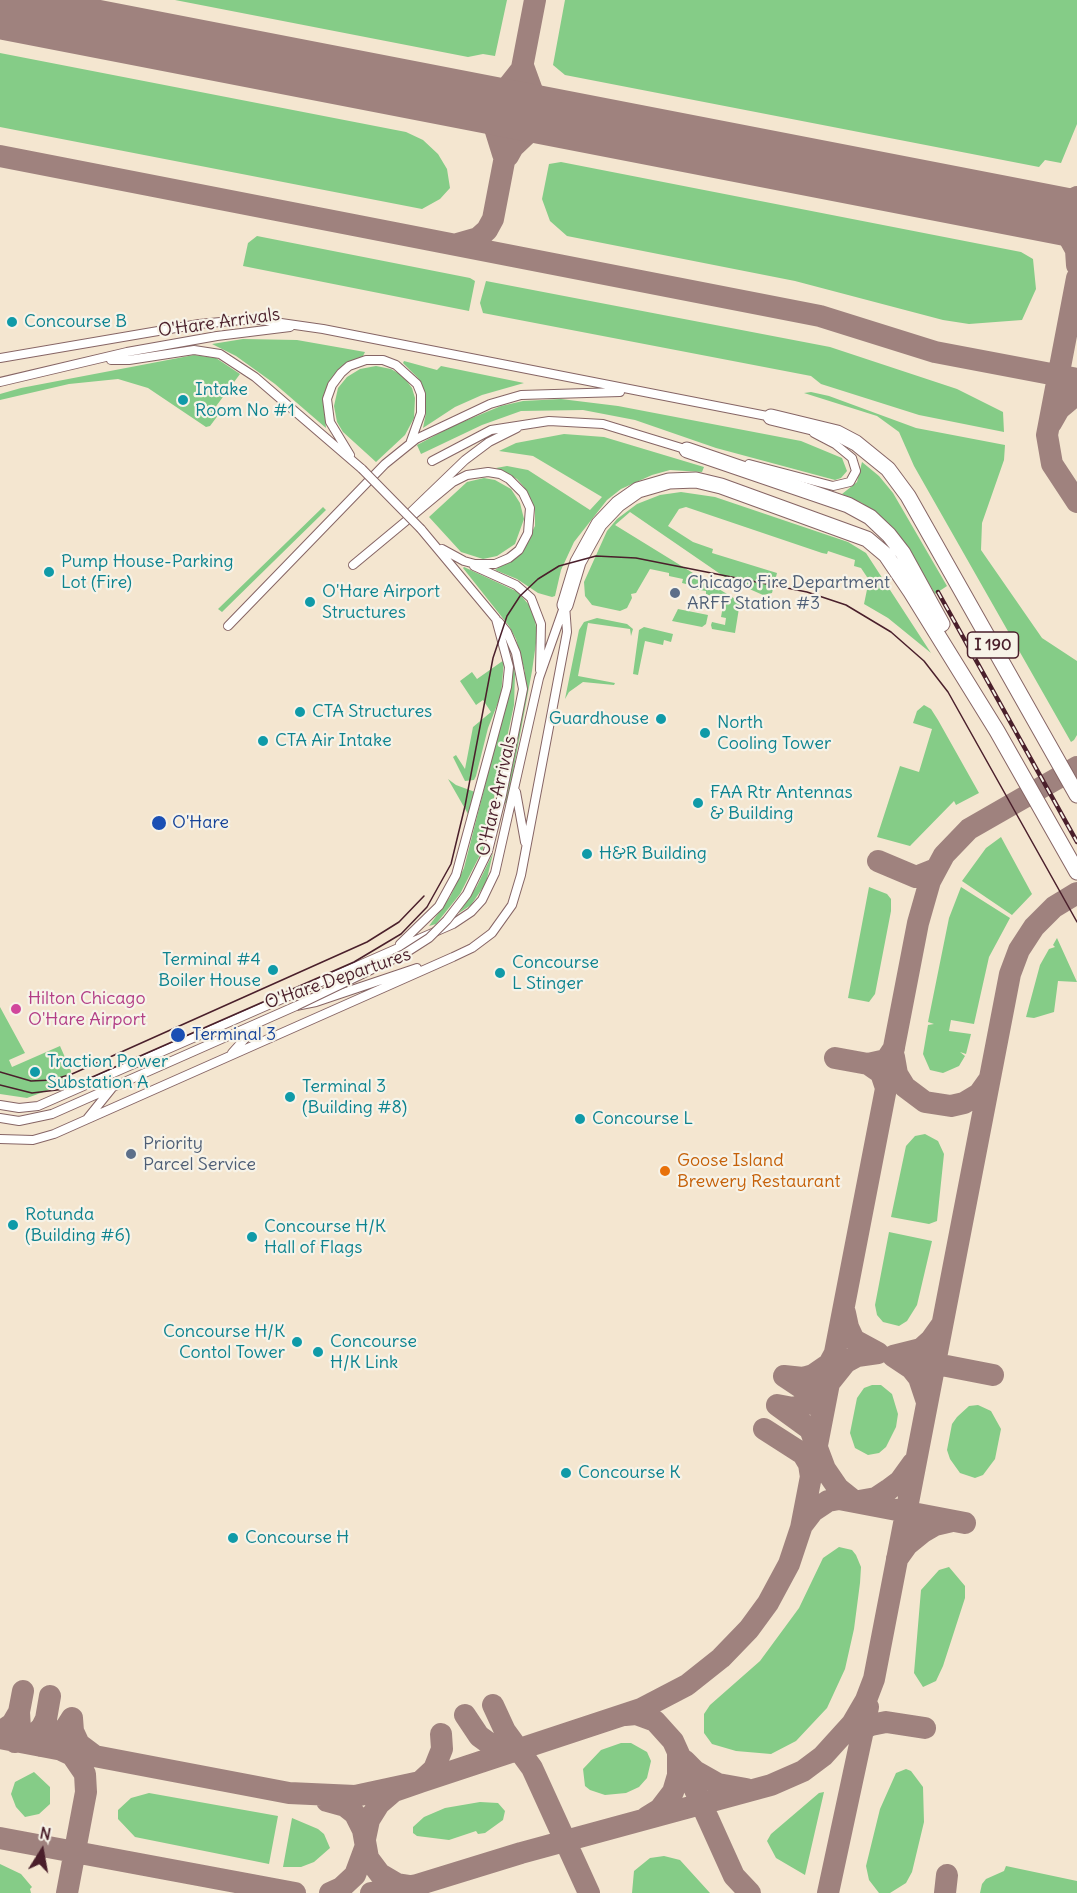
<!DOCTYPE html>
<style>
body{margin:0}
#map{position:relative;width:1077px;height:1893px;overflow:hidden;background:#f4e6d0;font-family:Delius,sans-serif}
canvas{display:block}
.north{position:absolute;left:12px;top:1821px;width:60px;height:60px;-webkit-text-stroke:4px #f7f3e8;paint-order:stroke;rotate:11deg;font-size:16px;font-weight:700;line-height:24px;text-align:center;color:#4a1f2b}
.north::after{content:'';display:block;margin:auto;width:21px;height:27px;background:#4a1f2b;clip-path:polygon(50% 0,100% 100%,50% 72%,0 100%)}
</style>
<div id="map">
<canvas width="1077" height="1893"></canvas>
<div class="north">N</div>
</div>
<script>
const c = document.querySelector('canvas').getContext('2d');
c.lineJoin = 'round';
function fill(path, color) {
  c.fillStyle = color;
  c.fill(path, 'evenodd');
}
function toPath(rows) {
  const path = new Path2D();
  for (const r of rows) {
    path.moveTo(r[0], r[1]);
    for (let i = 2; i < r.length; i += 2) path.lineTo(r[i], r[i + 1]);
  }
  return path;
}
function strokePath(path, color, width, dash) {
  c.strokeStyle = color;
  c.lineWidth = width;
  c.lineCap = dash ? 'butt' : 'round';
  c.setLineDash(dash || []);
  c.stroke(path);
}
function label(font, color, halo, rows, align = 'center') {
  c.font = font + ' Delius,sans-serif';
  c.lineWidth = 4.5;
  c.setLineDash([]);
  c.textBaseline = 'middle';
  c.strokeStyle = halo;
  c.fillStyle = color;
  for (const [text, x, y, turn = 0] of rows) {
    c.save();
    c.translate(x, y);
    c.rotate((+turn || 0) * Math.PI / 180);
    c.textAlign = isNaN(turn) ? turn : align;
    if (halo) c.strokeText(text, 0, 0);
    c.fillText(text, 0, 0);
    c.restore();
  }
}
fill(toPath([
 [175,0,507,0,495,56,483,54,468,57],
 [565,0,1077,0,1077,124,1061,163,1045,160,1039,167,565,75,553,65],
 [0,53,406,132,423,140,438,154,447,169,450,188,440,199,422,209,0,127],
 [561,162,1021,252,1033,259,1036,289,1022,320,969,324,943,320,795,281,567,236,550,221,542,199,549,164],
 [257,236,470,278,475,281,469,311,243,266,248,243],
 [486,281,830,347,957,389,1003,412,1004,432,919,415,821,384,811,376,483,313,480,303],
 [243,339,297,340,365,352,363,356,337,371,331,380,324,407,326,428,275,384,236,356,212,344],
 [194,355,216,358,240,374,214,409,219,414,210,426,206,427,148,388,118,379,69,384,0,400,0,394,21,388],
 [404,361,437,370,441,366,524,383,482,395,455,407,423,428,426,413,425,394,418,378,403,363],
 [376,366,391,369,403,376,412,388,415,398,414,418,405,435,376,462,343,432,337,422,334,406,338,388,347,377,360,369],
 [811,392,829,396,916,428,1005,445,1004,460,982,523,981,550,1042,638,1077,661,1077,735,1074,740,1071,742,914,466,899,432,877,416,804,393],
 [561,399,618,406,801,441,842,458,847,471,841,478,835,480,716,448,635,420,583,410,521,411,482,425,421,454,417,445,455,425,501,406,523,401],
 [564,434,604,437,704,467,702,472,670,470,652,475,621,489,607,500,574,542,561,570,555,596,552,597,538,593,517,579,495,570,521,553,535,526,535,511,524,487,517,479,496,468,507,466,528,470,590,510,602,497,533,456,499,451,516,443],
 [862,462,879,476,893,493,947,586,935,594,909,549,891,526,862,503,842,494,857,482],
 [484,478,495,480,511,489,520,503,524,519,515,544,497,556,483,559,461,552,429,517,467,482],
 [681,492,715,497,848,542,866,553,931,653,888,618,864,604,869,580,861,568,854,566,855,560,828,551,827,554,822,553,686,507,679,509,668,526,693,542,713,549,712,553,777,573,772,593,763,595,729,580,630,512,615,525,740,602,735,633,712,629,711,625,712,622,725,625,726,618,721,617,724,601,706,594,706,591,694,589,694,586,682,583,683,579,669,576,669,573,650,569,636,593,631,594,632,598,627,608,620,611,592,605,585,596,584,582,607,531,617,519,637,504,660,495],
 [323,507,326,510,222,612,218,609],
 [464,567,518,592,529,605,535,619,537,636,532,671,507,804,505,803,524,705,525,672,516,639,509,626,463,568],
 [678,609,708,615,706,624,702,627,672,621],
 [597,618,627,624,633,629,631,636,630,629,588,623,578,676,615,683,614,685,583,682,569,692,565,699,579,630,584,622],
 [644,627,673,634,671,642,664,640,663,645,645,641,638,675,633,674,639,630],
 [512,657,515,674,514,705,483,849,460,894,436,924,429,926,450,897,464,868,510,687],
 [504,660,501,695,488,728,476,776,474,780,465,781,453,757,456,755,465,769,473,727,491,712,483,700,476,705,460,681,472,672,477,679],
 [924,705,931,709,938,720,979,793,956,805,954,801,910,846,877,837,900,766,919,772,932,729,913,723,917,711],
 [448,779,456,785,475,792,468,814],
 [1001,837,1032,894,1012,915,962,881,986,848],
 [493,853,486,883,471,905,459,913,477,886],
 [869,887,887,894,891,899,891,911,875,994,869,1002,848,998],
 [961,887,1010,918,989,957,974,1024,951,1020,949,1031,971,1034,966,1054,960,1052,965,1056,959,1066,943,1073,930,1070,923,1054,928,1025,934,1024,928,1022,949,918],
 [1057,938,1077,982,1058,981,1054,1012,1034,1018,1026,1017,1040,965,1049,949,1055,947,1053,945],
 [0,1007,25,1053,9,1060,12,1067,60,1046,71,1071,68,1083,27,1098,0,1094],
 [925,1134,938,1141,944,1154,937,1221,929,1224,891,1217,906,1146,915,1136],
 [889,1232,932,1241,917,1305,907,1321,899,1326,883,1322,877,1315,875,1305],
 [872,1385,881,1385,892,1394,898,1414,896,1427,886,1447,879,1453,868,1455,855,1448,850,1433,857,1398,864,1388],
 [978,1405,991,1411,1001,1429,995,1459,983,1475,975,1478,960,1473,950,1459,947,1450,952,1424,957,1417,969,1406],
 [839,1547,852,1550,856,1555,861,1567,860,1583,854,1629,845,1669,827,1708,796,1741,771,1754,736,1751,712,1744,704,1733,704,1714,710,1705,760,1661,799,1608,823,1558],
 [949,1567,965,1586,965,1598,943,1666,936,1681,923,1687,914,1673,921,1590,939,1570],
 [621,1743,631,1743,647,1752,651,1761,647,1778,639,1787,626,1793,605,1795,590,1790,585,1786,583,1769,601,1750],
 [906,1769,911,1771,923,1787,924,1822,912,1872,906,1883,890,1893,879,1893,869,1880,866,1866,880,1809,896,1773],
 [34,1772,50,1787,50,1804,39,1814,25,1817,16,1807,11,1794,15,1782],
 [824,1792,805,1875,776,1858,767,1841,771,1834,819,1793],
 [149,1793,278,1816,269,1864,135,1837,118,1819,118,1810,131,1798],
 [480,1802,498,1803,505,1811,503,1820,485,1833,478,1834,476,1831,449,1840,417,1836,413,1833,413,1827,424,1817,445,1808],
 [292,1818,318,1829,324,1834,330,1848,314,1862,301,1867,283,1867],
 [664,1856,680,1860,710,1893,632,1893,634,1871,650,1858],
 [0,1864,21,1874,32,1887,30,1889,31,1893,0,1893],
 [1006,1866,1077,1881,1077,1893,980,1893,982,1884,986,1879,1004,1871]
]), '#85cc87');
strokePath(toPath([
 [523,66,535,99,550,113,568,121],
 [457,99,481,111,494,125,503,154],
 [459,99,474,101,491,98,506,89,521,70],
 [0,156,820,316,935,352,1077,379],
 [508,156,513,147,532,129,552,122,568,121],
 [1029,210,1049,217,1066,232,1076,250,1077,265],
 [1031,210,1057,207,1077,197],
 [457,244,478,238,487,230,493,219,535,0],
 [1077,278,1047,435,1052,464,1077,502],
 [1051,423,1059,409,1077,394],
 [878,861,916,877,936,869],
 [894,1057,897,1074,905,1087,925,1102,951,1106,964,1103,979,1094,989,1080],
 [835,1058,868,1064],
 [886,1088,881,1073,868,1064,886,1060,894,1048],
 [845,1313,848,1327,854,1340,878,1353,857,1356,846,1362,814,1402,793,1408,777,1405,810,1429,825,1469,838,1488,853,1500],
 [921,1361,993,1375],
 [927,1402,919,1378,911,1368,893,1356,921,1349,931,1340,941,1326],
 [822,1414,814,1396,784,1376,803,1378,813,1375,829,1364,835,1353],
 [764,1429,803,1454,809,1464,811,1477],
 [859,1501,876,1498,888,1490,900,1481,913,1463],
 [803,1524,813,1511,828,1501,839,1499,965,1523],
 [897,1559,907,1545,923,1532,935,1525,952,1521],
 [493,1705,505,1731,532,1768,589,1893],
 [19,1712,23,1691],
 [465,1715,479,1736,490,1744,512,1752],
 [625,1715,636,1714,655,1721,673,1741,734,1876,750,1893],
 [46,1719,50,1696],
 [0,1732,12,1724,19,1712,20,1729,24,1737,33,1744],
 [853,1734,871,1725,886,1722,925,1728],
 [0,1738,289,1793,355,1796,420,1782,641,1709,687,1685,721,1658,749,1629,768,1603,789,1564,801,1528,918,923,930,881,944,855,969,829,1077,767],
 [15,1742,30,1739,42,1727,46,1719,48,1739,55,1747,72,1755,85,1774,86,1792,67,1893],
 [41,1746,58,1740,72,1718,73,1731,79,1744,95,1756],
 [685,1761,695,1771,718,1784,746,1789],
 [327,1801,345,1806,355,1814,363,1830,368,1858,380,1874,397,1884,410,1886],
 [647,1817,660,1809,673,1792,678,1775,678,1754],
 [0,1838,295,1893],
 [365,1839,369,1820,379,1804,394,1791,420,1782,434,1769,442,1749,441,1734],
 [330,1893,341,1888,355,1875,365,1848],
 [371,1893,417,1885,521,1853,771,1785,803,1771,823,1756,852,1724,866,1700,874,1679,1010,974,1019,950,1034,927,1054,907,1077,893],
 [828,1893,868,1707],
 [945,1893,947,1875]
]), '#9f827e', 22);
strokePath(toPath([
 [0,10,1077,219]
]), '#9f827e', 58);
const street = toPath([
 [0,358,199,324,253,319,323,329,772,417],
 [111,360,129,360,194,350,220,354,255,377,362,469],
 [0,382,127,352,217,336,290,327],
 [350,455,330,422,327,399,332,385,341,373,349,366,366,360,383,360,396,365,417,384,421,394,421,413,411,441],
 [432,461,491,430,549,421,603,424,688,450],
 [749,464,833,486,850,482,856,471,852,458,835,444,814,433],
 [410,513,465,460,489,442,517,428],
 [353,565,453,482,467,475,488,472,500,474,509,479,523,493,530,508,528,533,519,550,509,558,495,564,475,564,464,561,442,549],
 [474,566,516,585,531,598,541,624,540,670],
 [228,626,385,464,416,439,490,404,521,395,620,392],
 [516,792,525,842],
 [488,851,502,795,523,689,516,653,507,632,499,622],
 [400,944,439,906,456,875,507,687,509,667,496,619,421,529],
 [232,1053,258,1024],
 [0,1105,19,1108,38,1106,453,924,471,912,482,900,495,873,539,678,564,607],
 [0,1118,19,1121,52,1114,296,1006,316,1002,417,968],
 [87,1119,112,1088],
 [0,1139,33,1140,54,1134,453,957,472,948,492,933,512,905,521,875,567,632,565,605]
]);
const highway = toPath([
 [771,417,837,433,856,443,888,469,908,496,1077,795],
 [687,450,848,505,870,517,889,535,903,553,942,624],
 [565,605,578,562,599,524,618,504,638,490,669,481,696,480,721,486,867,539,886,555,911,592,997,731,1077,872]
]);
strokePath(street, '#866565', 10);
strokePath(highway, '#866565', 17);
strokePath(street, '#fff', 8);
strokePath(highway, '#fff', 15);
strokePath(toPath([
 [0,1072,31,1081,52,1080,72,1074,367,942,399,922,424,896],
 [0,1085,32,1093,65,1089,354,962,401,934,427,907,451,864,465,806,493,658,507,616,520,596,538,579,559,566,596,556,636,558,807,592,846,605,891,632,924,661,948,692,1077,922]
]), '#4a1f2b', 1.5);
const rail = toPath([
 [938,592,1077,842]
]);
strokePath(rail, '#4a1f2b', 4.5);
strokePath(rail, '#f7f3e8', 2, [7]);
const streetBridge = toPath([
 [362,469,421,529],
 [296,1006,404,954,429,938,447,920,467,894,488,851]
]);
strokePath(streetBridge, '#866565', 10, []);
strokePath(streetBridge, '#fff', 8);
for (const [x, y, r, color] of [
 [12,322,6,"#0f9aa8"],
 [183,400,6,"#0f9aa8"],
 [49,572,6,"#0f9aa8"],
 [675,593,6,"#5c6f8a"],
 [310,602,6,"#0f9aa8"],
 [300,712,6,"#0f9aa8"],
 [661,719,6,"#0f9aa8"],
 [705,733,6,"#0f9aa8"],
 [263,741,6,"#0f9aa8"],
 [698,803,6,"#0f9aa8"],
 [159,823,8,"#1a4fb4"],
 [587,854,6,"#0f9aa8"],
 [273,970,6,"#0f9aa8"],
 [500,973,6,"#0f9aa8"],
 [16,1009,6,"#d1479c"],
 [178,1035,8,"#1a4fb4"],
 [35,1072,6,"#0f9aa8"],
 [290,1097,6,"#0f9aa8"],
 [580,1119,6,"#0f9aa8"],
 [131,1154,6,"#5c6f8a"],
 [665,1171,6,"#e8710a"],
 [13,1225,6,"#0f9aa8"],
 [252,1237,6,"#0f9aa8"],
 [297,1342,6,"#0f9aa8"],
 [318,1352,6,"#0f9aa8"],
 [566,1473,6,"#0f9aa8"],
 [233,1538,6,"#0f9aa8"]
]) {
  const dot = new Path2D();
  dot.arc(x, y, r, 0, 2 * Math.PI);
  c.fillStyle = color;
  c.fill(dot);
  strokePath(dot, '#f7f3e8', 2);
}
for (const [x, y, w] of [
 [993,645,51]
]) {
  const box = new Path2D();
  box.roundRect(x - w / 2, y - 13, w, 26, 4.5);
  c.fillStyle = '#f7f3e8';
  c.fill(box);
  strokePath(box, '#4a1f2b', 1.5);
}
label('bold 16px', '#4a1f2b', null, [
 ["I 190",993,645]
]);
label('18px', '#0d838f', '#f7f3e8', [
 ["Concourse B",24,322],
 ["Intake",195,390],
 ["Room No #1",195,411],
 ["Pump House-Parking",61,562],
 ["Lot (Fire)",61,583],
 ["O'Hare Airport",322,592],
 ["Structures",322,613],
 ["CTA Structures",312,712],
 ["Guardhouse",649,719,"right"],
 ["North",717,723],
 ["Cooling Tower",717,744],
 ["CTA Air Intake",275,741],
 ["FAA Rtr Antennas",710,793],
 ["& Building",710,814],
 ["H&R Building",599,854],
 ["Terminal #4",261,960,"right"],
 ["Boiler House",261,981,"right"],
 ["Concourse",512,963],
 ["L Stinger",512,984],
 ["Traction Power",47,1062],
 ["Substation A",47,1083],
 ["Terminal 3",302,1087],
 ["(Building #8)",302,1108],
 ["Concourse L",592,1119],
 ["Rotunda",25,1215],
 ["(Building #6)",25,1236],
 ["Concourse H/K",264,1227],
 ["Hall of Flags",264,1248],
 ["Concourse H/K",285,1332,"right"],
 ["Contol Tower",285,1353,"right"],
 ["Concourse",330,1342],
 ["H/K Link",330,1363],
 ["Concourse K",578,1473],
 ["Concourse H",245,1538]
], 'left');
label('18px', '#4a1f2b', '#f7f3e8', [
 ["O'Hare Arrivals",219,323,-8],
 ["O'Hare Arrivals",497,796,-77],
 ["O'Hare Departures",338,979,-19]
]);
label('18px', '#4e5e75', '#f7f3e8', [
 ["Chicago Fire Department",687,583],
 ["ARFF Station #3",687,604],
 ["Priority",143,1144],
 ["Parcel Service",143,1165]
], 'left');
label('18px', '#164399', '#f7f3e8', [
 ["O'Hare",172,823],
 ["Terminal 3",192,1035]
], 'left');
label('18px', '#b23c85', '#f7f3e8', [
 ["Hilton Chicago",28,999],
 ["O'Hare Airport",28,1020]
], 'left');
label('18px', '#c56008', '#f7f3e8', [
 ["Goose Island",677,1161],
 ["Brewery Restaurant",677,1182]
], 'left');
</script>
